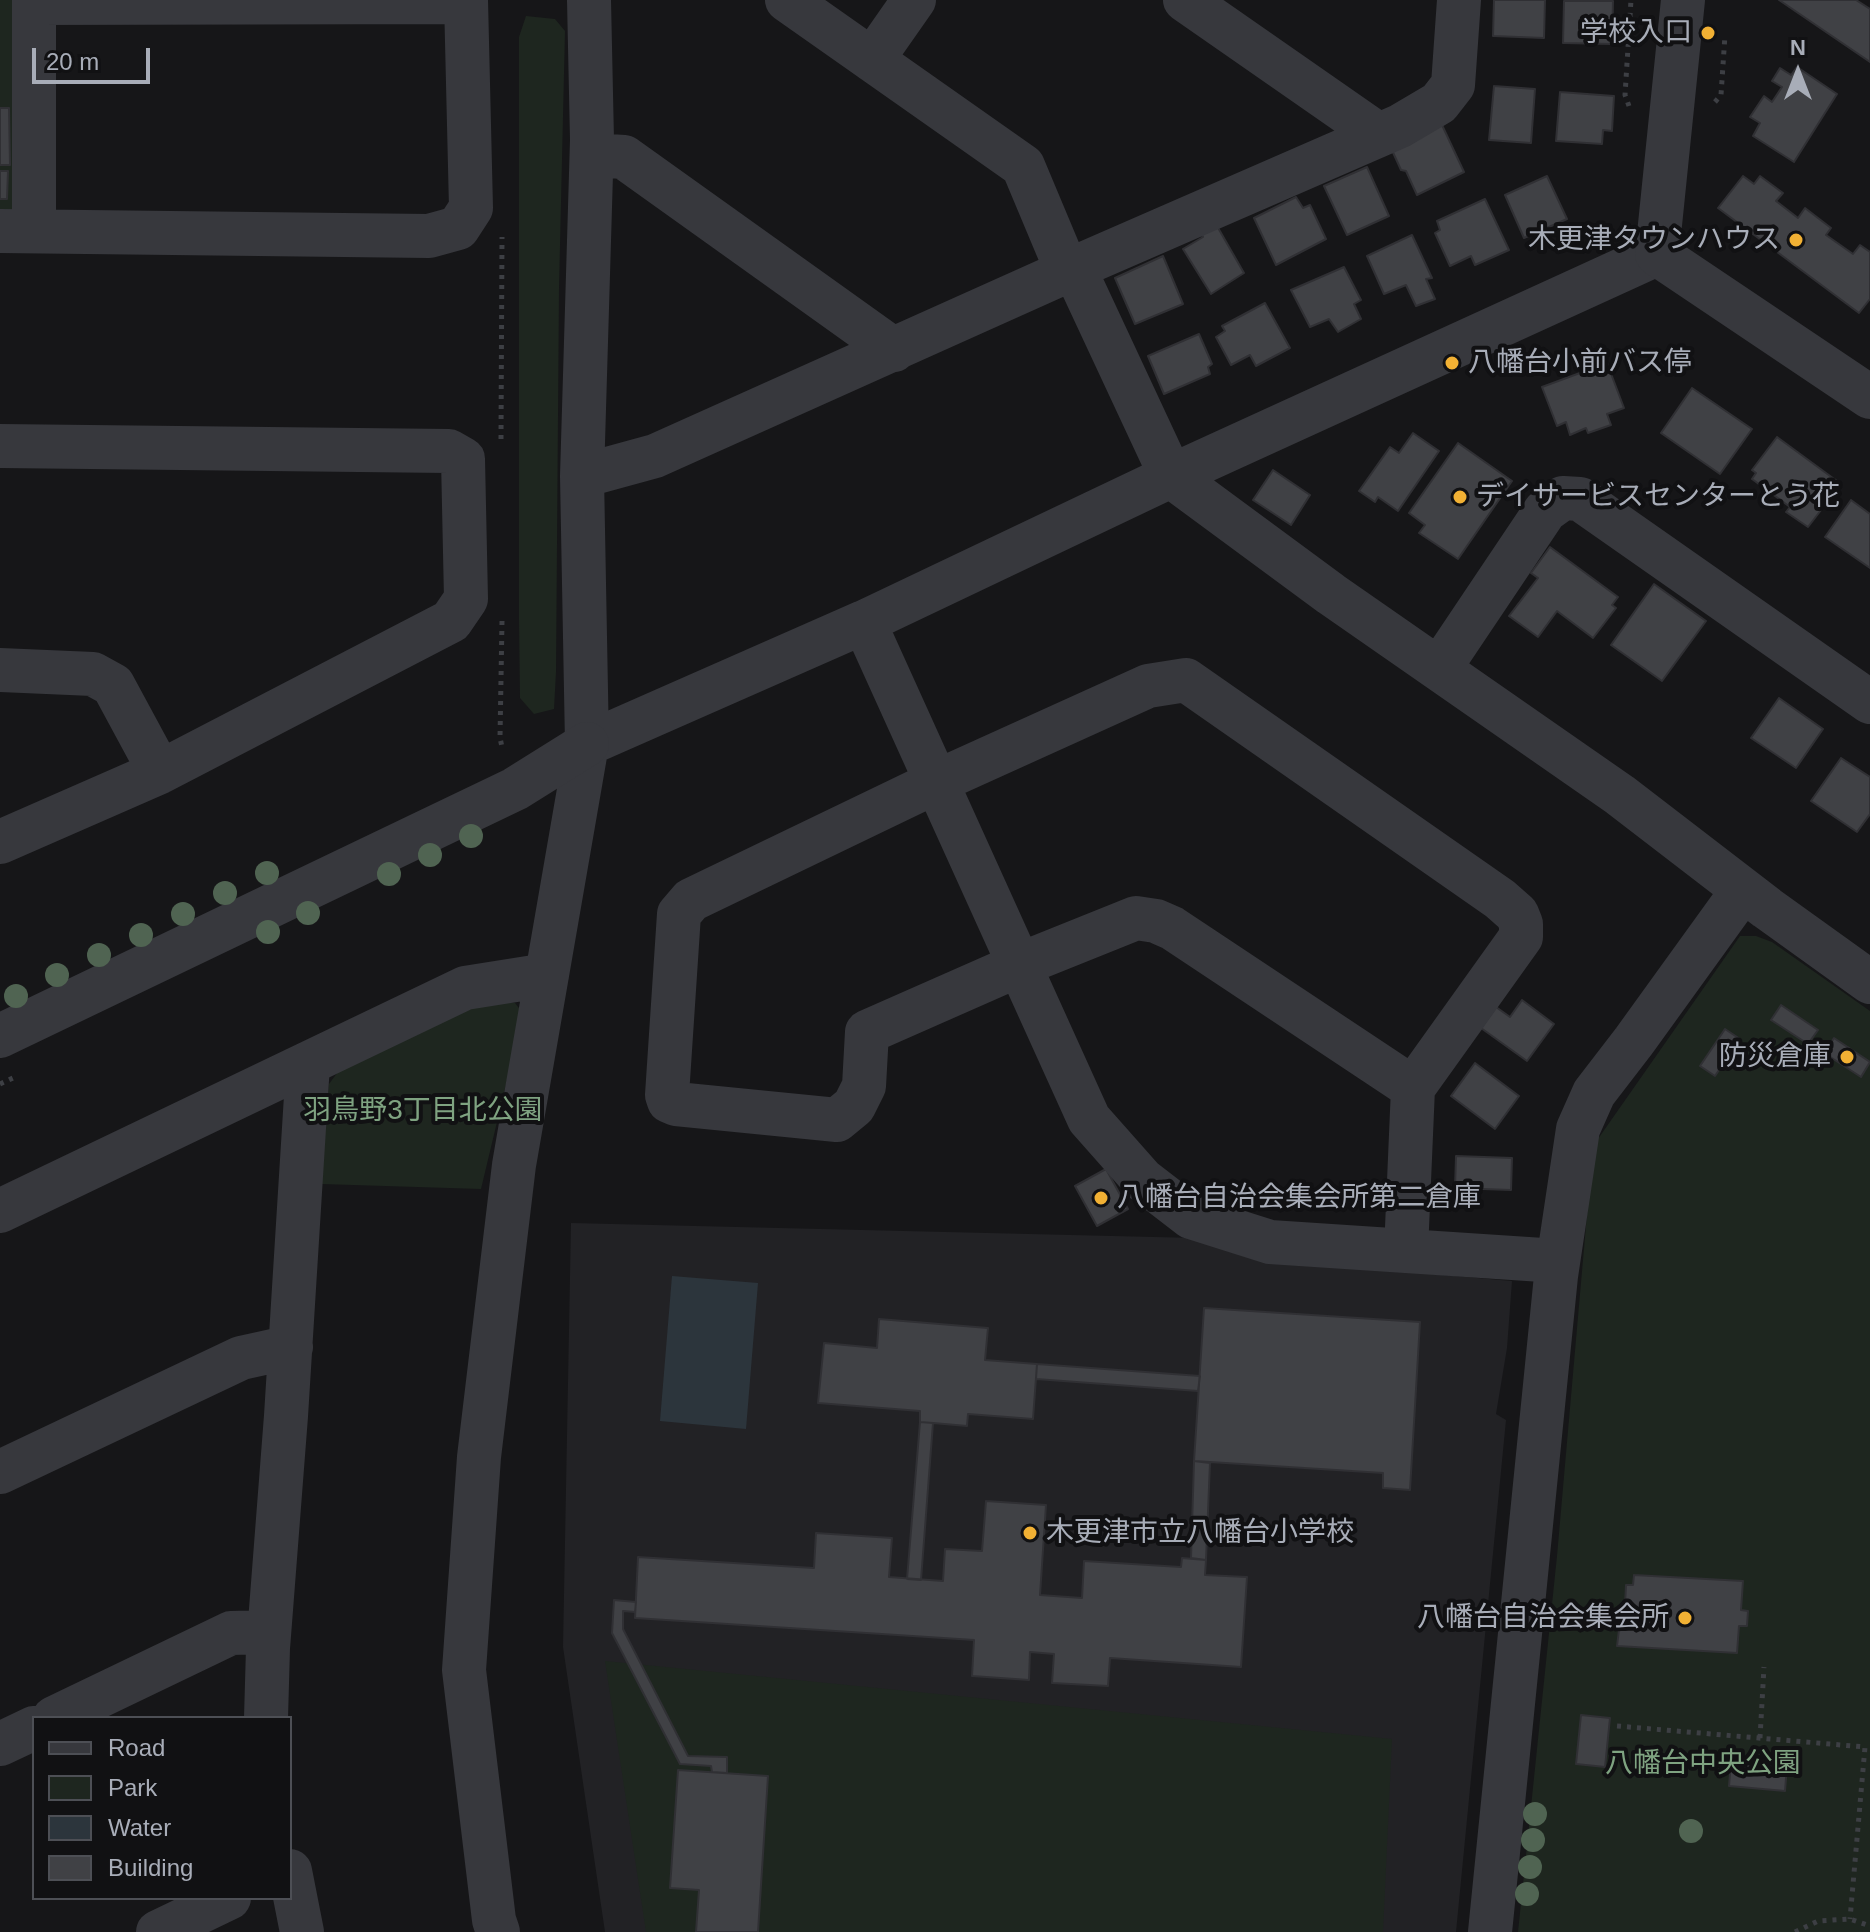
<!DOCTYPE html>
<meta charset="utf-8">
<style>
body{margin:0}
#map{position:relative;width:1870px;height:1932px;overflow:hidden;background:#161618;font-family:Helvetica,sans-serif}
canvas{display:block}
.legend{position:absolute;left:32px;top:1716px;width:260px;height:184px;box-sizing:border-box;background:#111113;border:2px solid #4d4f55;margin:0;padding:10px 14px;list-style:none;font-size:24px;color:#a8adb8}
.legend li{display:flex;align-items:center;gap:16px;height:40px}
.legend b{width:40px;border:2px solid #4d4f55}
.north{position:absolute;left:1758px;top:32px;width:80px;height:80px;-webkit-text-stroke:6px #111113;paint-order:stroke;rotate:0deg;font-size:22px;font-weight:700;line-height:32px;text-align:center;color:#a8adb8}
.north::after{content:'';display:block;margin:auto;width:28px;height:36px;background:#a8adb8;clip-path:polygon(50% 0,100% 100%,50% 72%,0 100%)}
.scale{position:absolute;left:32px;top:48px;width:118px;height:36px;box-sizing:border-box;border:4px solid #a8adb8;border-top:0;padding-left:10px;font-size:24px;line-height:28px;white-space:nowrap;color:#a8adb8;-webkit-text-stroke:6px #111113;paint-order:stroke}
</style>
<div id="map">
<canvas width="1870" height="1932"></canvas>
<ul class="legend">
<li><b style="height:10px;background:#37383d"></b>Road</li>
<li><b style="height:22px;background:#1e261f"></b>Park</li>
<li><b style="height:22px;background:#2c353c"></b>Water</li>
<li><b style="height:22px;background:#404145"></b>Building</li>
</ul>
<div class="north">N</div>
<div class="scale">20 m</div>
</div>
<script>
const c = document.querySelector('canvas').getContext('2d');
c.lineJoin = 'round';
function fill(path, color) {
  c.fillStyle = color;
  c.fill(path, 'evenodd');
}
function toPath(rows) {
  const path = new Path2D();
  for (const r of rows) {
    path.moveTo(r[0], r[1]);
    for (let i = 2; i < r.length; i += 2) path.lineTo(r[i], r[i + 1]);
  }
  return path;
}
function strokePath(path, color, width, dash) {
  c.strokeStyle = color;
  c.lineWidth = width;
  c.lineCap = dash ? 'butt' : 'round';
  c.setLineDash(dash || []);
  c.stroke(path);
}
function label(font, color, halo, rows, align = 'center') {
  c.font = font + ' Helvetica,"Noto Sans JP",sans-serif';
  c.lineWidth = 8;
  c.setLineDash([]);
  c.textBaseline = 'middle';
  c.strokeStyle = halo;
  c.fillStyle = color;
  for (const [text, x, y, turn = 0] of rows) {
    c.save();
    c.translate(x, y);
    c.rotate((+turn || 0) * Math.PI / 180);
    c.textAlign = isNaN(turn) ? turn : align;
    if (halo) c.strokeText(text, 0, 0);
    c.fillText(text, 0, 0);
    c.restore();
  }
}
fill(toPath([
 [571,1223,1196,1238,1258,1259,1512,1281,1507,1348,1496,1414,1506,1420,1456,1932,605,1932,563,1647]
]), '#222225');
fill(toPath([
 [0,0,22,0,19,205,7,215,0,215],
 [526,16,555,19,565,31,559,288,556,672,554,709,534,714,520,698,519,620,519,37],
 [1740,936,1756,936,1772,942,1870,1011,1870,1932,1518,1932,1557,1556,1593,1146],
 [477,1003,515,1003,523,1013,481,1189,321,1184,321,1164,329,1084,343,1065],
 [605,1661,1392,1739,1383,1932,646,1932]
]), '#1e261f');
fill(toPath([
 [672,1276,758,1283,746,1429,660,1421]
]), '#2c353c');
const building = toPath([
 [1494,0,1545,0,1544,38,1493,36,1494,0],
 [1779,0,1856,0,1870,9,1870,62,1779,0],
 [1564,1,1613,1,1612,44,1563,43,1564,1],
 [1797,67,1837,94,1794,162,1753,136,1760,123,1750,117,1764,96,1772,102,1782,87,1772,81,1780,68,1791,75,1797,67],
 [1494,86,1535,89,1531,143,1489,140,1494,86],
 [1560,92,1614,96,1612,131,1603,130,1602,144,1556,141,1560,92],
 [0,108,9,108,10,165,0,165,0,108],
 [1442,125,1464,172,1417,195,1406,171,1401,170,1391,148,1442,125],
 [1367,167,1389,216,1347,235,1324,186,1367,167],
 [0,171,8,171,7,199,0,199,0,171],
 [1547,176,1567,219,1524,238,1505,195,1547,176],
 [1743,176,1754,184,1760,176,1783,193,1776,201,1798,218,1805,208,1831,228,1826,235,1853,254,1860,245,1870,252,1870,299,1859,313,1718,208,1743,176],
 [1296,197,1303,208,1310,205,1326,239,1276,265,1254,218,1296,197],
 [1485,199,1509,250,1475,265,1471,256,1450,266,1435,233,1440,230,1437,221,1485,199],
 [1217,226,1244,273,1211,294,1183,249,1203,237,1201,233,1217,226],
 [1412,235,1432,278,1426,279,1435,299,1416,306,1406,285,1384,294,1367,256,1412,235],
 [1163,256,1183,304,1135,324,1115,278,1163,256],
 [1344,267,1361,300,1354,304,1361,319,1338,332,1329,319,1310,327,1291,290,1344,267],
 [1265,303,1290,348,1256,366,1250,355,1231,365,1216,337,1225,331,1222,326,1265,303],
 [1199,334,1212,364,1208,367,1210,374,1164,394,1148,356,1199,334],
 [1607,363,1624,408,1607,414,1611,425,1588,433,1586,428,1570,435,1566,422,1557,426,1542,387,1607,363],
 [1692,388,1752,429,1720,474,1661,433,1692,388],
 [1413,433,1439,451,1398,511,1378,497,1375,502,1359,491,1390,447,1399,453,1413,433],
 [1777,437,1841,484,1808,527,1786,512,1790,507,1752,479,1756,473,1752,470,1777,437],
 [1458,443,1512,481,1458,559,1419,533,1425,525,1409,513,1458,443],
 [1273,470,1310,495,1291,525,1253,500,1273,470],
 [1851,500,1870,514,1870,568,1825,537,1851,500],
 [1550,547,1618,597,1612,605,1616,608,1593,638,1557,611,1538,637,1509,616,1538,578,1531,573,1550,547],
 [1654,584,1706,621,1662,681,1611,645,1654,584],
 [1779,698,1823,729,1796,768,1751,738,1779,698],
 [1841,758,1870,777,1870,814,1857,832,1811,801,1841,758],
 [1522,1000,1554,1024,1527,1061,1481,1028,1496,1007,1510,1017,1522,1000],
 [1781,1005,1818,1030,1808,1044,1771,1020,1781,1005],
 [1725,1029,1740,1039,1715,1076,1700,1066,1725,1029],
 [1834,1038,1870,1062,1861,1077,1824,1053,1834,1038],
 [1475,1063,1519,1096,1495,1129,1451,1096,1475,1063],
 [1456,1156,1512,1158,1511,1190,1455,1188,1456,1156],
 [1106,1169,1128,1209,1097,1226,1075,1186,1106,1169],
 [1204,1308,1420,1322,1410,1490,1383,1488,1383,1473,1194,1461,1204,1308],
 [879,1319,988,1328,985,1360,1037,1364,1033,1419,968,1414,967,1426,933,1423,920,1422,920,1411,818,1403,824,1343,877,1348,879,1319],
 [1037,1364,1200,1376,1198,1391,1036,1379,1037,1364],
 [920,1422,933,1423,921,1580,907,1579,920,1422],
 [1194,1461,1210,1463,1206,1560,1191,1558,1194,1461],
 [986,1501,1046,1505,1040,1595,1082,1598,1084,1561,1181,1567,1182,1558,1206,1560,1205,1575,1247,1577,1241,1667,1110,1658,1108,1686,1052,1683,1054,1654,1030,1652,1029,1680,972,1676,974,1640,635,1618,638,1557,814,1568,816,1533,892,1538,889,1577,943,1581,945,1549,982,1551,986,1501],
 [1634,1575,1743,1581,1741,1610,1748,1611,1747,1626,1739,1626,1737,1653,1617,1646,1622,1605,1625,1605,1626,1585,1633,1585,1634,1575],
 [614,1600,636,1602,635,1612,623,1611,623,1629,688,1756,727,1757,727,1773,712,1772,711,1766,680,1764,612,1633,614,1600],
 [1581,1715,1610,1718,1605,1767,1576,1764,1581,1715],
 [1731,1762,1787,1766,1785,1791,1729,1786,1731,1762],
 [678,1770,768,1776,758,1932,696,1932,699,1890,670,1888,678,1770]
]);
fill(building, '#404145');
strokePath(building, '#303034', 2);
strokePath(toPath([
 [1715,102,1721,95,1725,35],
 [1629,106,1625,95,1631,0],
 [501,439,502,237],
 [502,621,500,738,502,747],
 [0,1084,13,1078],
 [1617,1726,1865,1747,1850,1919],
 [1760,1738,1764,1667],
 [1795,1932,1818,1921,1850,1919,1870,1926]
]), '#3d3f44', 5, [4, 6]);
strokePath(toPath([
 [787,0,1023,166,1067,271],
 [1185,0,1379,135],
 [34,3,466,2],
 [872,60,914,0],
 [592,155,624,157,894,350],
 [0,231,429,236,458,228,471,208,466,0],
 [34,231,34,0],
 [1074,268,1171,476,1331,594,1620,795,1767,908,1870,982],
 [0,446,449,451,463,459,466,599,451,621,160,772,0,842],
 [582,476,655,456,1074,268,1400,126,1439,103,1453,85,1459,0],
 [864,622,1089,1119,1143,1180,1191,1217,1270,1242,1558,1261],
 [1439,669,1545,511,1563,498,1580,499,1870,702],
 [0,670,93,674,113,685,160,772],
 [587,744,864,622,1171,476,1657,254],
 [0,1211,465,988,547,975],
 [1406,1251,1413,1088,1521,937,1521,924,1517,914,1500,899,1186,680,1148,686,936,782,691,900,679,914,667,1095,669,1101,676,1104,837,1120,854,1106,864,1086,867,1032,1019,965,1136,918,1156,921,1172,928,1413,1088],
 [0,1472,241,1358,291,1347],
 [54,1718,231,1633,269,1632],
 [266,1718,268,1648,286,1416,308,1064],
 [0,1744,34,1728],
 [290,1871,302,1932],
 [158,1932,229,1898],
 [498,1932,494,1920,464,1670,479,1457,514,1165,587,744,582,476,592,140,589,0],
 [1490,1932,1556,1276,1578,1129,1594,1093,1634,1041,1743,890]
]), '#37383d', 44);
strokePath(toPath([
 [1683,0,1657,254,1870,397],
 [0,1036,515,789,587,744]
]), '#37383d', 44);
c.fillStyle = '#506452';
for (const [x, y] of [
 [471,836],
 [430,855],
 [267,873],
 [389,874],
 [225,893],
 [308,913],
 [183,914],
 [268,932],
 [141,935],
 [99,955],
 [57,975],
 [16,996],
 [1535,1814],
 [1691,1831],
 [1533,1840],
 [1530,1867],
 [1527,1894]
]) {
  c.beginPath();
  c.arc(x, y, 12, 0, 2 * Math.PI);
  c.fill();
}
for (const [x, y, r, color] of [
 [1708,33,8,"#f2b134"],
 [1796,240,8,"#f2b134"],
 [1452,363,8,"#f2b134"],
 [1460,497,8,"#f2b134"],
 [1847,1057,8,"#f2b134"],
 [1101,1198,8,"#f2b134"],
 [1030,1533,8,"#f2b134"],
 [1685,1618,8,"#f2b134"]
]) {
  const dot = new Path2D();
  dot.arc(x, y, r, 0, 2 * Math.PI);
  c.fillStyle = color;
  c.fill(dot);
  strokePath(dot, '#111113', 3);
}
label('28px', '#a8adb8', '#111113', [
 ["学校入口",1692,33],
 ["木更津タウンハウス",1780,240],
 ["八幡台小前バス停",1468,363,"left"],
 ["デイサービスセンターとう花",1476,497,"left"],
 ["防災倉庫",1831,1057],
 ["八幡台自治会集会所第二倉庫",1117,1198,"left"],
 ["木更津市立八幡台小学校",1046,1533,"left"],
 ["八幡台自治会集会所",1669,1618]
], 'right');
label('28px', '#7fa381', '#111113', [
 ["羽鳥野3丁目北公園",423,1111],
 ["八幡台中央公園",1703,1764]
]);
</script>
